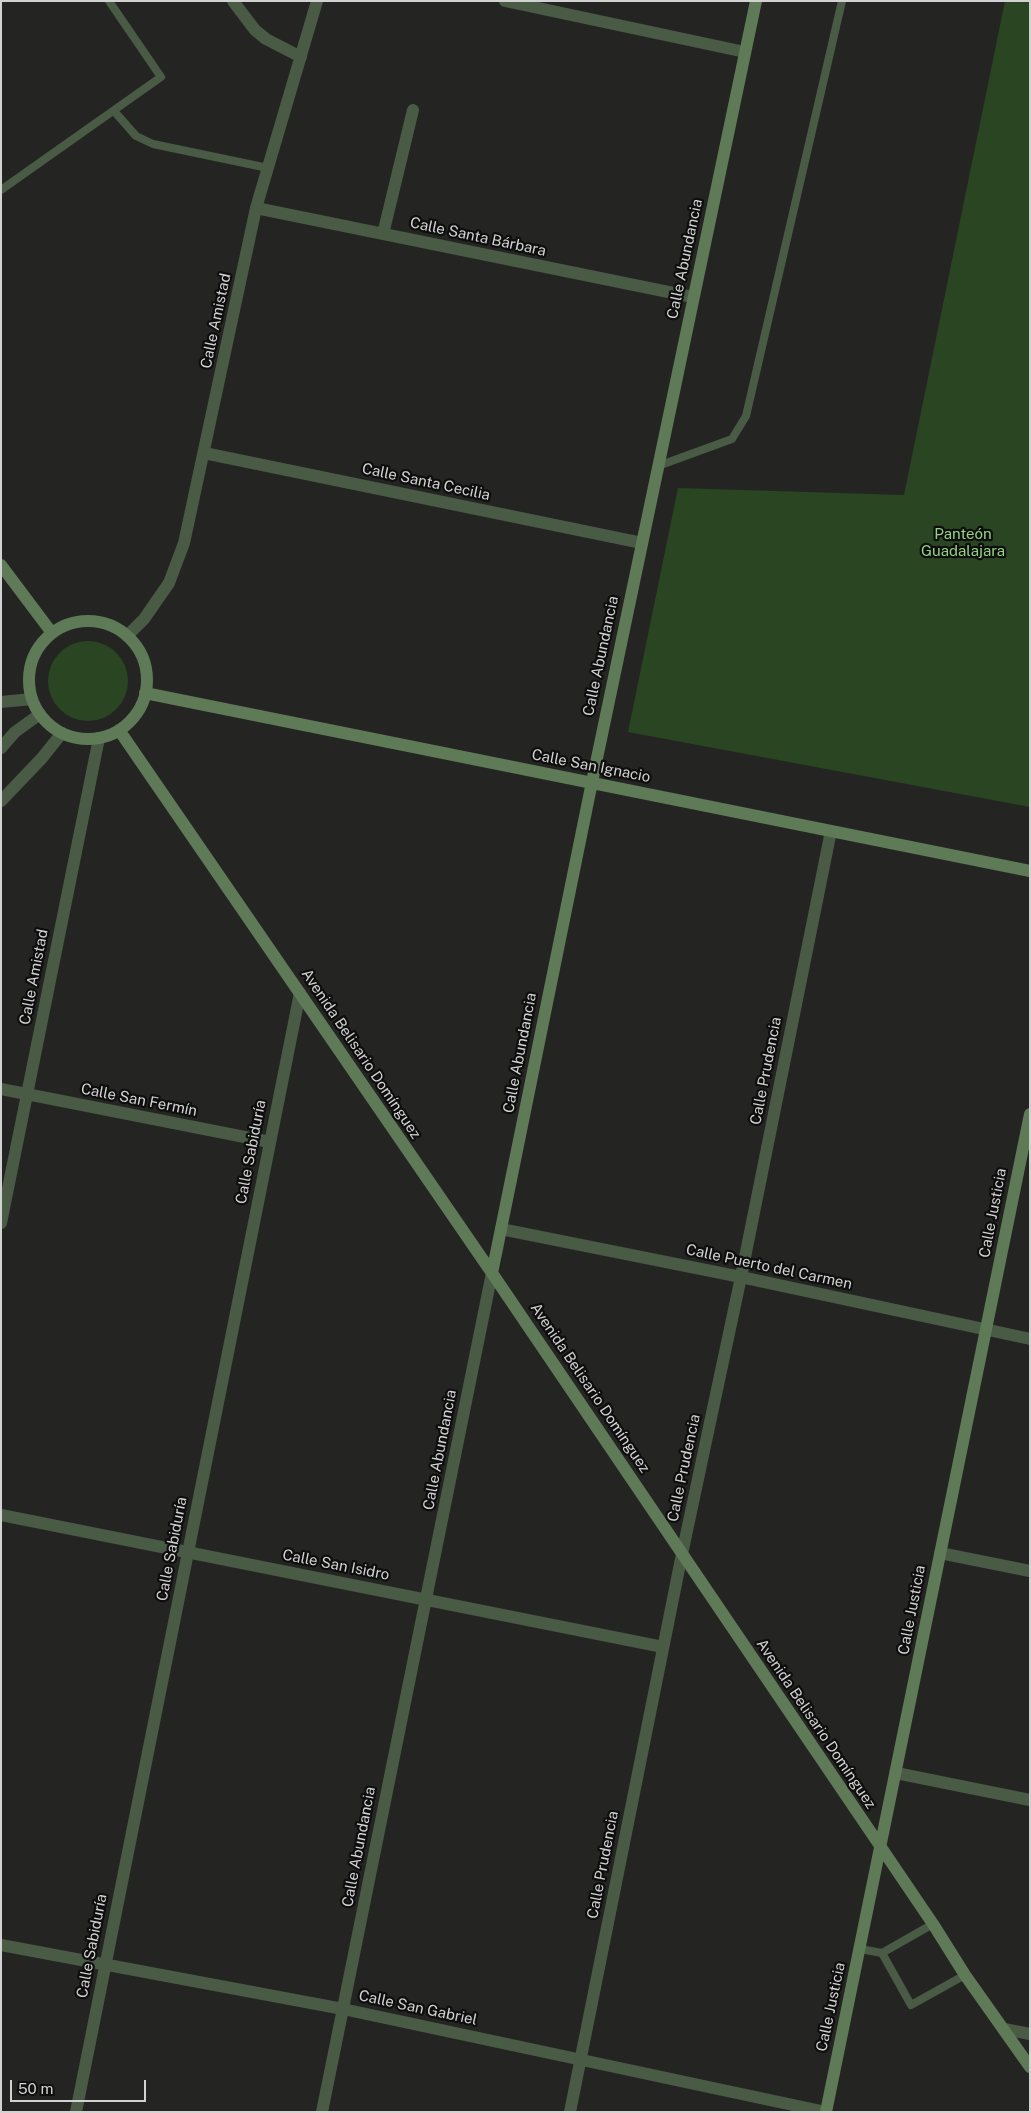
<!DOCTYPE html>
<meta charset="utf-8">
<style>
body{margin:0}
#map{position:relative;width:1031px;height:2113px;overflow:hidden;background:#242523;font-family:"Public Sans",sans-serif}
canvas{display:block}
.frame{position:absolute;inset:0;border:2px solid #d1d2d1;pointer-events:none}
.scale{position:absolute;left:10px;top:2080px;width:136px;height:22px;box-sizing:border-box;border:2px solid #d1d2d1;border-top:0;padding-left:6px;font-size:15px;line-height:18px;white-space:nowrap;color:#d1d2d1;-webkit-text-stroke:4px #0d0e0d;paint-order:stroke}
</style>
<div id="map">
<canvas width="1031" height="2113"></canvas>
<div class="frame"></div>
<div class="scale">50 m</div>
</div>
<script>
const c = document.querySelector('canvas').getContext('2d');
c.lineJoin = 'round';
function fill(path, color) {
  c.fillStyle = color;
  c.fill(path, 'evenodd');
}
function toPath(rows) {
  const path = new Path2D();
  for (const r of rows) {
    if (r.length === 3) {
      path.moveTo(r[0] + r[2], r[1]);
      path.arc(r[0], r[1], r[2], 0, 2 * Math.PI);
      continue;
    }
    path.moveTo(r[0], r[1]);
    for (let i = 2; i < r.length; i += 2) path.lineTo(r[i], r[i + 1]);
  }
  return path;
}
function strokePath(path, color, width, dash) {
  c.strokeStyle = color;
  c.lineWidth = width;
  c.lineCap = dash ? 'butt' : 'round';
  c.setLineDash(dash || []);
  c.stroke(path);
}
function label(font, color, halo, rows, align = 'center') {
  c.font = font + ' "Public Sans",sans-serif';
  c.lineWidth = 4.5;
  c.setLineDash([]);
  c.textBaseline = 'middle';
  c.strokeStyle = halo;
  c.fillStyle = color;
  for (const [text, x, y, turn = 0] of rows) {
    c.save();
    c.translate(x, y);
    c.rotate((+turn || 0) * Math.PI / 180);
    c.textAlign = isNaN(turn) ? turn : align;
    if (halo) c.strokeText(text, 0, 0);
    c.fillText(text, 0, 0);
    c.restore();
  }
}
fill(toPath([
 [1005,1,1030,1,1030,807,628,732,678,488,904,495],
 [88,681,40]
]), '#294521');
strokePath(toPath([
 [114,111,136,136,153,144,268,168],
 [1,190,161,77,109,1],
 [658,466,732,439,746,416,842,1],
 [860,1949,882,1953,933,1924],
 [882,1953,911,2005,965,1975]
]), '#4a5b45', 8);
strokePath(toPath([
 [233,1,255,30,266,39,301,57],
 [505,1,745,52],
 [256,208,693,297],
 [383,234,413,110],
 [204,453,642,543],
 [127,636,144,619,169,583,184,543,256,208,317,1],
 [1,702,32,699],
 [1,748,15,732,40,714],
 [1,801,42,758,62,733],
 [1,1089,270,1142],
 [1,1223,99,738],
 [501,1229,741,1277,1030,1339],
 [1,1515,663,1647],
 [940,1553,1030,1571],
 [896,1773,1030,1800],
 [1,1945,343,2009,826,2112],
 [1004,2029,1030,2034],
 [76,2112,300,993],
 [322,2112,492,1273],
 [570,2112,682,1554,741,1277,831,831]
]), '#4a5b45', 12);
strokePath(toPath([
 [1,565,52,633],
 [88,680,59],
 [145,693,1030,871],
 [119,730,492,1273,933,1924,965,1975,1030,2067],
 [492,1273,592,782,756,1],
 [826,2112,1030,1114]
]), '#5e7a56', 12);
label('15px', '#d1d2d1', '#0d0e0d', [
 ["Calle Santa Bárbara",478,237,12],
 ["Calle Abundancia",685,259,-78],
 ["Calle Amistad",216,321,-78],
 ["Calle Santa Cecilia",426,482,12],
 ["Calle Abundancia",601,656,-78],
 ["Calle San Ignacio",591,766,11],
 ["Calle Amistad",34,977,-79],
 ["Calle Abundancia",520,1053,-79],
 ["Avenida Belisario Domínguez",361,1054,56],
 ["Calle Prudencia",766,1071,-79],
 ["Calle San Fermín",139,1100,11],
 ["Calle Sabiduría",251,1152,-79],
 ["Calle Justicia",993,1213,-79],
 ["Calle Puerto del Carmen",769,1267,12],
 ["Avenida Belisario Domínguez",590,1388,56],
 ["Calle Abundancia",440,1450,-79],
 ["Calle Prudencia",684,1468,-78],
 ["Calle Sabiduría",172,1549,-79],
 ["Calle San Isidro",336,1565,11],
 ["Calle Justicia",912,1610,-79],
 ["Avenida Belisario Domínguez",816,1724,56],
 ["Calle Abundancia",359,1847,-79],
 ["Calle Prudencia",603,1865,-79],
 ["Calle Sabiduría",92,1946,-79],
 ["Calle Justicia",831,2007,-78],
 ["Calle San Gabriel",418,2008,12]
]);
label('15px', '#96d283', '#0d0e0d', [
 ["Panteón",963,534],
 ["Guadalajara",963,551]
]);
</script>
